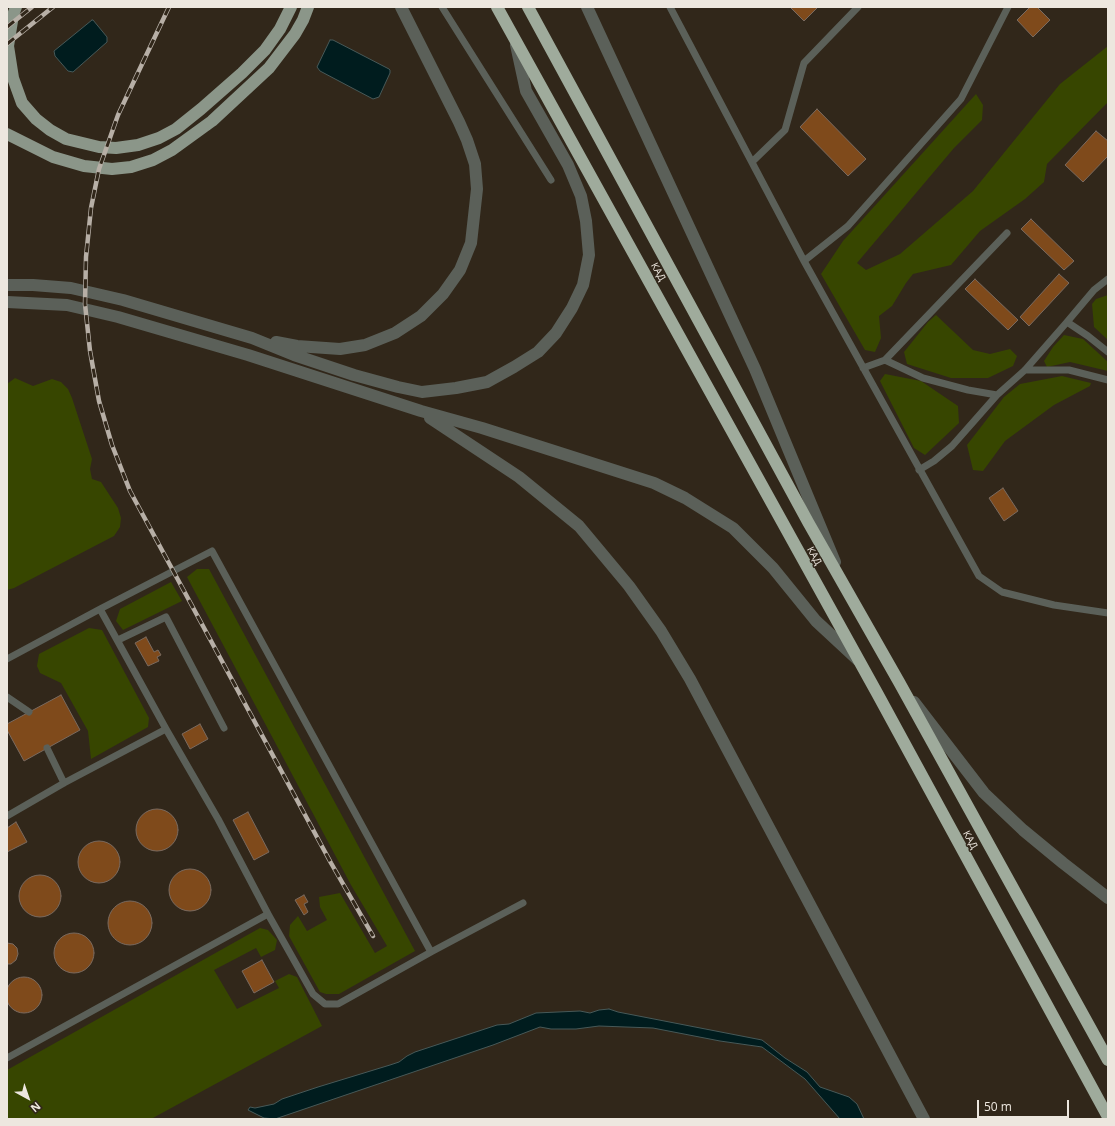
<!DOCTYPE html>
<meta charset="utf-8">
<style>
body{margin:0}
#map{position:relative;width:1115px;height:1126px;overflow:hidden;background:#31271a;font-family:"Open Sans",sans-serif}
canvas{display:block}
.frame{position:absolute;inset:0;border:8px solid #ede7df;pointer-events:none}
.north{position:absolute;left:8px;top:1078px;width:40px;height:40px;-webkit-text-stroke:3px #31271a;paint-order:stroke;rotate:140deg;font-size:11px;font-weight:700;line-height:16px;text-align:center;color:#ede7df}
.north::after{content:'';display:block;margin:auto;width:14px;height:18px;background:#ede7df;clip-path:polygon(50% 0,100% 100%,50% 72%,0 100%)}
.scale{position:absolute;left:977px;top:1100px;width:92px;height:18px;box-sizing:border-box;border:2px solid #ede7df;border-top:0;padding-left:5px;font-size:12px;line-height:14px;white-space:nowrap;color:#ede7df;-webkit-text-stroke:3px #31271a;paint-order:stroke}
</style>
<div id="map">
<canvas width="1115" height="1126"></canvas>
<div class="frame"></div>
<div class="north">N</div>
<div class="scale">50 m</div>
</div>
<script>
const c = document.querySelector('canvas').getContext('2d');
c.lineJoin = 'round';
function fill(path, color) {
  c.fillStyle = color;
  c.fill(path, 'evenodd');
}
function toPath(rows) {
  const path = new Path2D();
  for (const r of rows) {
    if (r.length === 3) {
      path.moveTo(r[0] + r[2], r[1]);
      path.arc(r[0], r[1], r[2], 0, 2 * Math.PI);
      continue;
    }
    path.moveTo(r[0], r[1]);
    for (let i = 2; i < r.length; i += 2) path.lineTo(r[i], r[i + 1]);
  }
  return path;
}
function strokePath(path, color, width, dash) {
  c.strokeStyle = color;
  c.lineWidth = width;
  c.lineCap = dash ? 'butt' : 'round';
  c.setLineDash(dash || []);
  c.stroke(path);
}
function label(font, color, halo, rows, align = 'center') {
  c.font = font + ' "Open Sans",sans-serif';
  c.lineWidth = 3;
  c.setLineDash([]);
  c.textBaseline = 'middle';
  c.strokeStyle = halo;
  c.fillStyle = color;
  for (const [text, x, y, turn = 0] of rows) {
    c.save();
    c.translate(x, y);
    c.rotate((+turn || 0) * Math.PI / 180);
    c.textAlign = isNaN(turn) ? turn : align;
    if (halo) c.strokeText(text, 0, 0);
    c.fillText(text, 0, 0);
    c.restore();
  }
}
fill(toPath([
 [1108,46,1108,102,1047,164,1044,182,1025,199,980,231,951,265,913,274,906,283,892,306,879,316,881,338,875,352,865,350,821,274,843,241,976,94,983,105,982,120,954,148,857,263,866,270,900,254,973,191,1060,84],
 [1108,295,1108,340,1094,327,1092,304,1096,299],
 [936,315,973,350,990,354,1010,349,1017,356,1013,366,988,378,951,378,907,364,904,352,928,322],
 [1064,335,1083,339,1108,362,1108,371,1070,362,1047,367,1044,361,1053,347],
 [885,374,921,381,958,406,959,423,925,455,914,448,880,381],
 [1062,376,1091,383,1090,386,1054,405,1005,441,983,471,973,470,967,445,1004,397,1020,384],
 [15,378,33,386,52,379,61,382,68,389,72,398,92,459,90,469,92,479,101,482,118,508,121,518,120,527,114,536,14,588,7,590,7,384],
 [197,569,209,569,415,951,339,994,326,994,320,992,289,936,290,925,298,916,307,931,327,920,320,907,319,897,340,893,375,953,387,946,351,885,187,577],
 [171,582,182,601,123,630,116,621,120,609],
 [89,628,102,630,149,718,148,727,91,759,88,731,61,683,40,673,37,666,39,654],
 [260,928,268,930,277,940,275,950,261,957,256,948,214,970,237,1009,279,988,275,981,289,974,297,977,322,1026,151,1119,7,1119,7,1070]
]), '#374600');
const water = toPath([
 [92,20,93,20,107,37,107,42,73,72,68,71,55,56,54,51,92,20],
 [330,40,333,40,389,69,390,70,390,73,379,97,373,99,320,71,317,67,330,40],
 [609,1009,618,1012,762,1040,785,1058,807,1072,820,1087,849,1097,857,1104,864,1119,840,1119,805,1079,762,1047,720,1041,653,1028,599,1026,576,1029,551,1029,540,1027,493,1045,275,1119,264,1118,248,1110,250,1107,255,1108,274,1104,282,1099,318,1087,390,1065,399,1062,407,1056,415,1052,497,1025,509,1024,536,1013,580,1011,590,1013,599,1010,609,1009]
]);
fill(water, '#001c1e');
strokePath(water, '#475958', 1);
const building = toPath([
 [790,7,818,7,804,21,790,7],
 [1030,7,1037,7,1050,20,1033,37,1017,20,1030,7],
 [817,109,866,159,848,176,800,127,817,109],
 [1096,131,1108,141,1108,156,1083,182,1065,165,1096,131],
 [1031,219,1074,261,1064,270,1021,229,1031,219],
 [1059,274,1069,283,1029,326,1020,317,1059,274],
 [975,279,1018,320,1008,330,965,289,975,279],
 [1003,488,1018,511,1004,521,989,498,1003,488],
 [146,637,154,652,158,650,161,655,157,657,159,661,148,666,135,643,146,637],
 [61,695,80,730,24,761,7,730,7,724,61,695],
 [200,724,208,739,190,749,182,734,200,724],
 [157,830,21],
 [248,812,269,852,254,860,233,820,248,812],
 [16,822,27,842,7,852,7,828,16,822],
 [99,862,21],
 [190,890,21],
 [40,896,21],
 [304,895,308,902,304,904,308,912,304,915,295,900,304,895],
 [130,923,22],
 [74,953,20],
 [7,943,13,944,17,948,18,954,16,960,11,964,7,964,7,943],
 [262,960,274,982,254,993,242,971,262,960],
 [24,995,18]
]);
fill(building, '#7f4a1b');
strokePath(building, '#7a6a5f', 1);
strokePath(toPath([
 [442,7,551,180],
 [670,7,804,261,979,576,1002,592,1054,605,1108,613],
 [752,162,785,130,804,63,858,7],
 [804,261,848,226,961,99,1008,7],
 [1067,322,1094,290,1108,279],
 [885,360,1007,233],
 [863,368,885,360,923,378,968,390,997,395,1025,370,1067,322,1088,336,1108,352],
 [1025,370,1069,370,1108,380],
 [919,470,934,461,952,446,997,395],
 [100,609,166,729,218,819,268,914],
 [118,640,166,617,224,728],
 [7,659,100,609,212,551,431,952,338,1004,325,1004,313,994,268,914,7,1058],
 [7,697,29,712],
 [47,748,64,783],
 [7,816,64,783,166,729],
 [431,952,523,903]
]), '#5b6059', 7);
strokePath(toPath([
 [587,7,755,369,835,562],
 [7,285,33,285,71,288,123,300,252,338,294,355,354,375,398,387,422,392,456,388,487,382,514,367,538,352,556,333,572,308,583,285,589,255,586,221,581,196,568,165,526,91,516,45],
 [7,302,67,305,118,317,248,355,421,411,482,428,654,483,685,498,733,528,773,568,816,621,858,660],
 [276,342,297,346,340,349,365,345,395,333,421,316,443,294,460,270,471,243,477,189,475,164,467,140,459,122,401,7],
 [430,418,519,477,579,526,629,586,661,631,690,679,924,1119],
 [914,702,984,793,1023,830,1063,863,1108,898]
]), '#5b6059', 12);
strokePath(toPath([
 [16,7,13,15,8,46,13,78,22,103,36,119,50,130,66,139,99,147,116,148,138,145,159,138,176,129,201,109,242,73,265,50,280,29,291,7],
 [7,134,53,157,84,166,112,169,131,167,153,160,172,150,212,121,269,68,295,34,303,20,308,7]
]), '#8b9689', 12);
strokePath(toPath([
 [497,7,877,693,1108,1117],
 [528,7,808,522,899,682,1108,1060]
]), '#9fab9c', 12);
const rail = toPath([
 [169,7,118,115,99,169,91,208,86,257,85,304,90,351,99,401,112,445,130,491,331,863,373,936],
 [7,27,32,7],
 [7,44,53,7]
]);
strokePath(rail, '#b7afa6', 4.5);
strokePath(rail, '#31271a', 3, [9]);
label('10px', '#ede7df', '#31271a', [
 ["КАД",658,272,61],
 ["КАД",814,556,61],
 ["КАД",970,840,61]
]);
</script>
